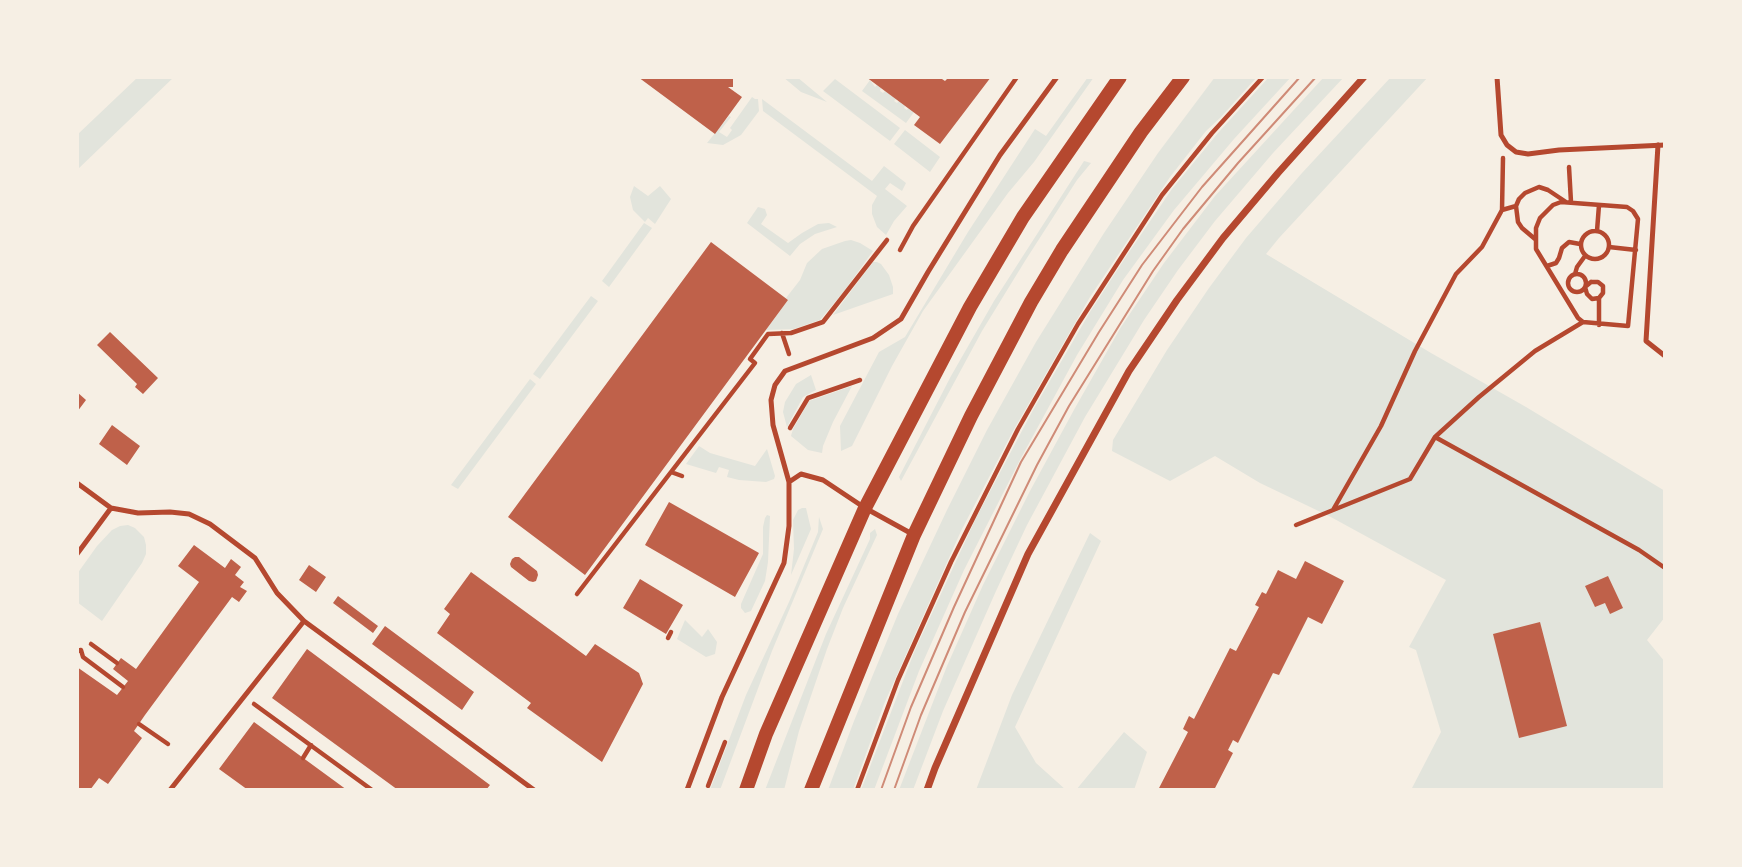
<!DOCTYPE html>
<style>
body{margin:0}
#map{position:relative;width:1742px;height:867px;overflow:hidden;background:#f6efe4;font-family:"Space Grotesk",sans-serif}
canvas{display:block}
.frame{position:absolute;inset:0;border:79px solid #f6efe4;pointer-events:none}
</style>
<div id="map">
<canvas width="1742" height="867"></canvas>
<div class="frame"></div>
</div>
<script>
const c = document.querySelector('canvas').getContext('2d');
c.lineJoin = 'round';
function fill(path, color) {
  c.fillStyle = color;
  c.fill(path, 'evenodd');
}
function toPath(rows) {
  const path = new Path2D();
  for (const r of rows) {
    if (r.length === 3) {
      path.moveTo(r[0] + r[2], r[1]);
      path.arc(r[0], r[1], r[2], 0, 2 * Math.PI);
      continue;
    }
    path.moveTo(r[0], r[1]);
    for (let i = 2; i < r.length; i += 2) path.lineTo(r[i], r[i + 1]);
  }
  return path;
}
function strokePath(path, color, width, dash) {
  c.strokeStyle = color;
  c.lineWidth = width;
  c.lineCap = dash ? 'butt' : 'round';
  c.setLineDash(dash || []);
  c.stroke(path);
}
fill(toPath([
 [138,77,174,77,77,170,77,135],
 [783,77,797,77,827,102,801,92],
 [1088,77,1094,77,1034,162,1008,193,923,311,892,366,852,446,841,451,840,426,879,352,905,337,968,232,1035,129,1046,136],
 [1215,77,1257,77,1221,117,1206,131,1170,177,1090,297,1013,431,961,531,884,704,853,790,828,790,854,721,898,614,947,510,987,430,1036,342,1104,233,1158,153],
 [1269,77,1291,77,1234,139,1174,210,1123,280,1077,355,1021,458,964,570,919,671,874,790,861,790,915,650,976,518,1033,410,1090,312,1125,258,1172,189,1218,133],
 [1324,77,1344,77,1273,153,1215,221,1178,270,1144,320,1085,417,1027,525,996,591,943,711,913,790,899,790,947,666,983,585,1030,491,1075,408,1121,327,1164,263,1215,196],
 [1391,77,1428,77,1279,238,1266,254,1431,353,1526,407,1665,491,1665,617,1647,640,1665,662,1665,790,1411,790,1441,732,1416,650,1409,647,1446,580,1329,516,1260,483,1215,456,1170,481,1112,451,1113,440,1167,350,1209,288,1246,238,1302,173],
 [835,79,900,128,890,141,823,91],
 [870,80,875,87,877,85,881,88,880,91,883,93,885,91,896,99,894,101,897,103,899,101,905,106,904,108,907,110,908,108,914,112,906,123,862,91],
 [752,97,755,99,758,99,759,111,741,135,723,145,707,143,729,116,731,117,719,132,727,137,732,130,730,128],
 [762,99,872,181,884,166,906,183,902,191,890,183,885,189,907,206,894,221,886,235,877,227,872,214,872,205,877,196,763,111],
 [905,130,940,157,930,172,894,144],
 [1084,161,1091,163,1077,180,1025,261,982,331,901,481,899,477,951,376,994,301],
 [634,186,648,196,660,186,671,199,655,224,648,218,645,222,633,210,630,197],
 [758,207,765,209,767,215,761,224,788,243,802,233,818,224,829,223,837,227,815,234,800,244,790,256,747,223],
 [644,223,652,228,609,287,602,281],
 [851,240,860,243,873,251,845,290,820,320,794,329,766,330,788,300,786,298,800,280,807,263,822,249,845,241],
 [873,262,877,262,881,264,889,275,893,287,893,294,833,315],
 [591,296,598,301,540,379,533,374],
 [811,375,816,390,803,397,787,427,783,412,785,402,796,384],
 [530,379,536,384,458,489,451,485],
 [852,386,833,422,823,446,822,453,808,450,791,436,793,429,809,401],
 [699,446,710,453,755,466,767,449,775,476,774,479,766,482,739,480,727,477,729,470,719,467,716,473,686,464],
 [802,508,806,508,811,529,791,575,794,549,793,520,798,510],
 [767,515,770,516,768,562,765,581,751,611,745,613,741,608,741,604,763,554,763,527,765,518],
 [819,517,823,529,772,651,720,790,710,790,746,695,789,602,818,532],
 [128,525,135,528,144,537,146,545,146,554,142,563,102,621,77,602,77,574,97,546,112,530,120,526],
 [875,529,877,535,843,608,827,649,799,731,784,790,765,790,826,634,870,539,870,533],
 [1090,533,1101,541,1015,727,1036,763,1066,790,976,790,1012,695],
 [685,620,702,637,708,629,717,642,715,654,706,657,677,639],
 [1124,732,1147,752,1134,790,1076,790]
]), '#e2e4dc');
fill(toPath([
 [638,77,733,77,733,87,728,87,742,97,715,134],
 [866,77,939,77,945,81,949,77,991,77,940,144,914,125,920,117],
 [711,242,788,300,585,575,508,517],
 [110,332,158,378,143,394,135,387,137,384,97,345],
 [77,392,86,400,77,412],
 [112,425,140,446,127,465,99,444],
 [669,502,759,553,735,597,645,545],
 [194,545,225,568,231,559,241,567,235,575,244,582,240,587,247,591,239,602,232,597,145,715,134,731,142,738,108,784,99,778,90,790,77,790,77,667,117,695,128,681,113,669,121,658,136,669,199,582,178,566],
 [515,557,519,557,537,571,538,575,536,581,533,582,529,581,511,567,510,564,512,559],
 [1305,561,1344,581,1322,624,1308,617,1279,675,1273,673,1238,743,1233,740,1228,750,1233,753,1214,790,1158,790,1188,732,1183,729,1189,716,1194,719,1230,648,1236,651,1259,607,1255,605,1262,592,1266,594,1278,570,1296,579],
 [309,565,326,577,316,592,299,580],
 [471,572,586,656,595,644,639,673,643,684,602,762,527,708,531,703,437,633,450,614,444,609],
 [1608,576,1623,608,1610,614,1605,603,1595,607,1585,586],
 [640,579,683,605,666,634,623,608],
 [338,596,378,626,373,633,333,603],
 [1540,622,1567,726,1519,738,1493,634],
 [385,626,474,692,462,710,372,644],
 [307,649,490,785,486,790,398,790,272,698],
 [254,722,347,790,248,790,219,769]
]), '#bf614a');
strokePath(toPath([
 [1569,167,1571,202],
 [1561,202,1627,207,1633,211,1638,219,1628,326,1583,322,1578,318,1536,249,1536,228,1540,218,1553,205,1561,202],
 [1502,210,1503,158],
 [1597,231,1599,205],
 [1595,245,14],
 [1535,239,1522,228,1518,222,1516,206,1519,199,1525,193,1539,187,1548,190,1566,202],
 [1609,247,1636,250],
 [900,250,913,226,1017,77],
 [1547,266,1556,263,1559,258,1562,248,1569,242,1580,244],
 [1575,274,1577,267,1585,256],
 [1577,283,9],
 [1591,282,1598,282,1603,286,1603,293,1599,298,1592,299,1587,294,1585,287,1591,282],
 [1599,325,1599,298],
 [782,333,789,354],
 [790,428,808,398,860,380],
 [1435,437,1639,550,1665,568],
 [671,472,682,476],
 [1333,510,1381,426,1415,351,1456,274,1482,247,1502,210,1516,206],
 [1296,525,1410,479,1435,437,1479,397,1535,351,1583,322],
 [577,594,755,363,750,359,768,334,791,333,823,322,887,240],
 [668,638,671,632],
 [91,644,117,663],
 [77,651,81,650,83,657,123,687],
 [254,704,372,790],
 [139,724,168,744],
 [303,758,311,745],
 [708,786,725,742],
 [857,790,898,680,951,562,1018,429,1078,324,1162,195,1212,133,1263,77]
]), '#b5482f', 4.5);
strokePath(toPath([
 [1497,77,1501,135,1507,145,1516,152,1528,154,1559,150,1665,145],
 [1658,145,1646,341,1665,356],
 [789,482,801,474,823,480,865,508,914,535],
 [77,483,111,508],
 [77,554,111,508,138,513,170,512,189,514,210,524,255,558,277,593,304,621,534,790],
 [170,790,304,621],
 [687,790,722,697,784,563,789,526,789,482,773,425,771,400,775,385,785,371,873,338,901,319,928,272,1000,155,1057,77]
]), '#b5482f', 5);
strokePath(toPath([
 [927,790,935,768,1028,554,1129,371,1177,300,1223,238,1278,173,1364,77]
]), '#b5482f', 7);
strokePath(toPath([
 [746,790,766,734,865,508,970,307,1023,217,1120,77],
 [811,790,914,535,971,416,1031,302,1062,250,1141,132,1183,77]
]), '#b5482f', 14);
strokePath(toPath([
 [881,790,911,707,954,607,1021,462,1099,332,1142,265,1202,187,1300,77],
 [894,790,921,715,965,612,1037,465,1069,406,1153,271,1183,229,1238,163,1316,77]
]), '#cf8b77', 2);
</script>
